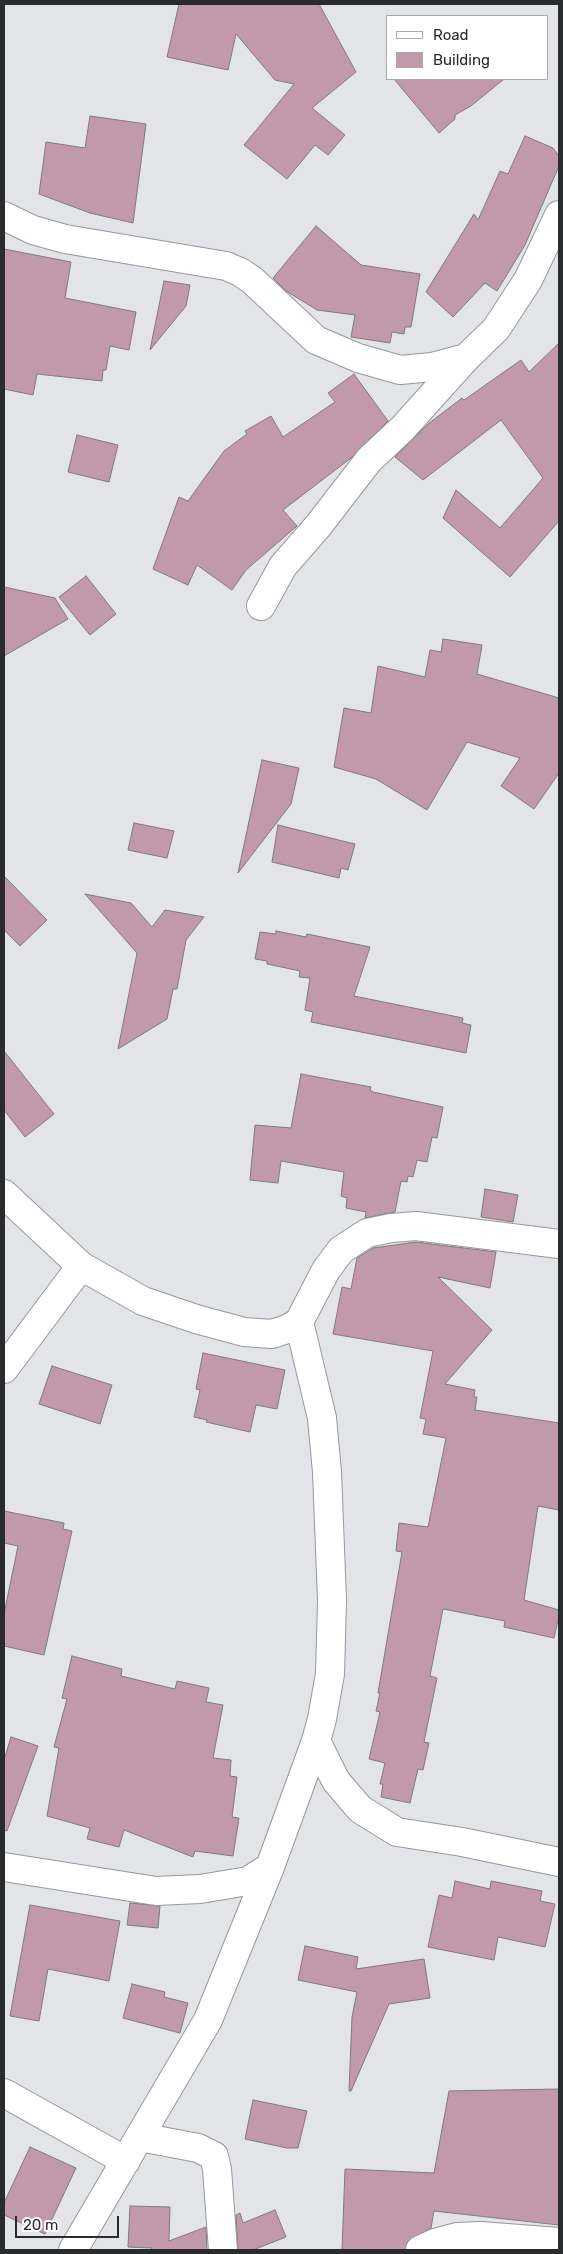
<!DOCTYPE html>
<style>
body{margin:0}
#map{position:relative;width:563px;height:2254px;overflow:hidden;background:#e2e4e7;font-family:Rubik,sans-serif}
canvas{display:block}
.frame{position:absolute;inset:0;border:5px solid #2a2b2c;pointer-events:none}
.legend{position:absolute;left:386px;top:15px;width:162px;height:65px;box-sizing:border-box;background:#fff;border:1px solid #aaaaab;margin:0;padding:6px 9px;list-style:none;font-size:15px;color:#2a2b2c}
.legend li{display:flex;align-items:center;gap:10px;height:25px}
.legend b{width:25px;border:1px solid #aaaaab}
.scale{position:absolute;left:15px;top:2216px;width:104px;height:22px;box-sizing:border-box;border:2px solid #2a2b2c;border-top:0;padding-left:6px;font-size:15px;line-height:18px;white-space:nowrap;color:#2a2b2c;-webkit-text-stroke:4px #fff;paint-order:stroke}
</style>
<div id="map">
<canvas width="563" height="2254"></canvas>
<div class="frame"></div>
<ul class="legend">
<li><b style="height:6px;background:#fff"></b>Road</li>
<li><b style="height:14px;background:#c298ab"></b>Building</li>
</ul>
<div class="scale">20 m</div>
</div>
<script>
const c = document.querySelector('canvas').getContext('2d');
c.lineJoin = 'round';
function fill(path, color) {
  c.fillStyle = color;
  c.fill(path, 'evenodd');
}
function toPath(rows) {
  const path = new Path2D();
  for (const r of rows) {
    path.moveTo(r[0], r[1]);
    for (let i = 2; i < r.length; i += 2) path.lineTo(r[i], r[i + 1]);
  }
  return path;
}
function strokePath(path, color, width, dash) {
  c.strokeStyle = color;
  c.lineWidth = width;
  c.lineCap = dash ? 'butt' : 'round';
  c.setLineDash(dash || []);
  c.stroke(path);
}
const building = toPath([
 [179,4,319,4,356,72,312,108,345,135,328,155,315,145,287,179,244,145,294,84,275,80,236,34,228,70,167,57,179,4],
 [394,79,504,79,471,106,455,115,455,119,439,133,394,79],
 [90,116,146,124,133,223,90,213,39,194,46,142,85,148,90,116],
 [525,136,553,148,559,156,559,166,525,245,497,291,485,283,453,317,426,292,474,214,478,220,500,171,508,174,525,136],
 [316,226,361,265,420,274,411,327,405,327,404,334,392,332,390,343,351,337,355,315,317,310,286,291,273,278,316,226],
 [4,249,71,262,65,298,136,312,129,350,110,346,106,370,103,370,102,381,37,374,33,395,4,389,4,249],
 [164,281,190,285,186,306,150,350,164,281],
 [559,343,559,521,510,577,443,518,456,490,500,528,543,478,501,420,423,480,395,457,428,424,462,398,464,400,521,360,529,372,559,343],
 [354,374,388,421,351,458,283,510,297,526,246,570,232,590,197,565,188,585,153,569,179,497,188,501,224,451,247,434,245,431,271,416,283,437,335,402,328,393,354,374],
 [77,435,118,445,109,482,68,472,77,435],
 [86,576,116,614,90,635,59,597,86,576],
 [4,587,55,598,68,619,4,656,4,587],
 [443,639,482,645,477,674,559,698,559,773,534,809,501,786,520,758,467,742,427,810,376,779,334,767,344,708,371,713,378,666,425,677,430,650,441,652,443,639],
 [262,760,299,768,291,804,238,873,262,760],
 [134,823,174,831,167,858,128,850,134,823],
 [278,825,355,844,348,870,341,868,339,878,272,862,278,825],
 [4,876,47,920,20,946,4,930,4,876],
 [85,894,131,903,152,927,165,910,204,917,186,940,177,989,173,989,167,1019,118,1049,137,953,85,894],
 [276,931,306,937,307,934,370,947,354,996,463,1018,462,1023,471,1025,466,1053,311,1022,313,1012,305,1010,310,978,299,977,300,971,267,964,267,961,255,959,260,932,276,934,276,931],
 [4,1051,54,1114,25,1137,4,1110,4,1051],
 [301,1074,371,1087,370,1090,373,1092,443,1107,437,1138,432,1137,427,1162,417,1160,413,1177,408,1176,407,1182,401,1181,395,1212,365,1218,366,1212,346,1208,347,1198,341,1196,344,1172,281,1161,278,1183,250,1180,255,1125,291,1128,301,1074],
 [485,1189,518,1195,513,1222,481,1217,485,1189],
 [416,1242,496,1252,490,1288,438,1277,492,1330,445,1384,475,1390,474,1397,477,1397,475,1410,559,1423,559,1510,538,1506,524,1600,559,1610,559,1615,554,1638,504,1627,505,1621,443,1609,430,1676,437,1678,424,1742,429,1743,423,1770,418,1769,410,1803,381,1797,383,1784,380,1784,385,1763,369,1759,380,1712,376,1711,380,1693,378,1693,402,1552,396,1551,399,1523,428,1527,446,1438,423,1434,426,1419,420,1418,433,1351,333,1334,342,1287,351,1289,357,1258,373,1248,416,1242],
 [203,1353,285,1370,277,1409,256,1405,250,1432,206,1422,207,1420,194,1417,200,1390,196,1389,203,1353],
 [52,1366,112,1385,100,1424,39,1404,52,1366],
 [4,1511,64,1523,63,1529,72,1531,44,1655,4,1646,4,1614,18,1546,4,1543,4,1511],
 [72,1656,122,1669,121,1676,175,1689,177,1681,209,1688,206,1702,223,1705,213,1758,231,1760,230,1776,237,1777,232,1817,239,1818,233,1856,195,1851,193,1857,124,1830,119,1847,87,1839,90,1828,47,1816,59,1748,54,1747,67,1699,62,1698,72,1656],
 [11,1737,38,1746,7,1831,4,1830,4,1760,11,1737],
 [455,1881,490,1889,491,1881,542,1891,540,1901,555,1904,545,1947,498,1937,494,1960,428,1947,439,1895,452,1898,455,1881],
 [130,1903,160,1906,158,1928,127,1925,130,1903],
 [30,1905,120,1921,109,1981,48,1969,39,2021,10,2016,30,1905],
 [305,1946,358,1957,356,1969,424,1959,430,1998,389,2004,351,2091,349,2091,352,2017,357,1992,298,1980,305,1946],
 [132,1984,165,1992,164,1997,188,2003,180,2033,123,2018,132,1984],
 [559,2089,559,2225,434,2211,431,2228,408,2241,405,2250,342,2250,345,2169,434,2173,449,2091,559,2089],
 [253,2100,307,2111,298,2148,287,2148,245,2139,253,2100],
 [30,2147,76,2168,45,2234,4,2215,4,2203,30,2147],
 [130,2206,170,2207,169,2241,206,2227,207,2250,151,2250,152,2248,128,2247,130,2206],
 [275,2210,286,2237,253,2250,238,2250,236,2215,240,2213,243,2223,275,2210]
]);
fill(building, '#c298ab');
strokePath(building, '#7e7a7c', 1);
const minor = toPath([
 [4,216,33,230,65,239,226,266,240,272,252,280,316,340,358,358,400,370,432,367,466,358,496,329,528,280,559,215],
 [261,606,283,566,318,526,369,460,403,428,466,358],
 [4,1194,81,1266,143,1301,196,1319,244,1332,272,1334,287,1329,299,1322,326,1270,341,1250,367,1233,391,1228,416,1226,559,1244],
 [4,1369,81,1266],
 [316,1741,336,1781,360,1809,397,1832,462,1842,559,1862],
 [4,1867,156,1891,200,1889,248,1881,270,1867],
 [4,2093,126,2161],
 [140,2137,198,2148,214,2156,217,2169,223,2250],
 [73,2250,208,2020,270,1867,316,1741,322,1719,330,1674,332,1600,327,1472,322,1418,299,1322],
 [420,2250,435,2243,457,2237,480,2236,559,2242]
]);
strokePath(minor, '#96989b', 30);
strokePath(minor, '#fff', 28);
</script>
